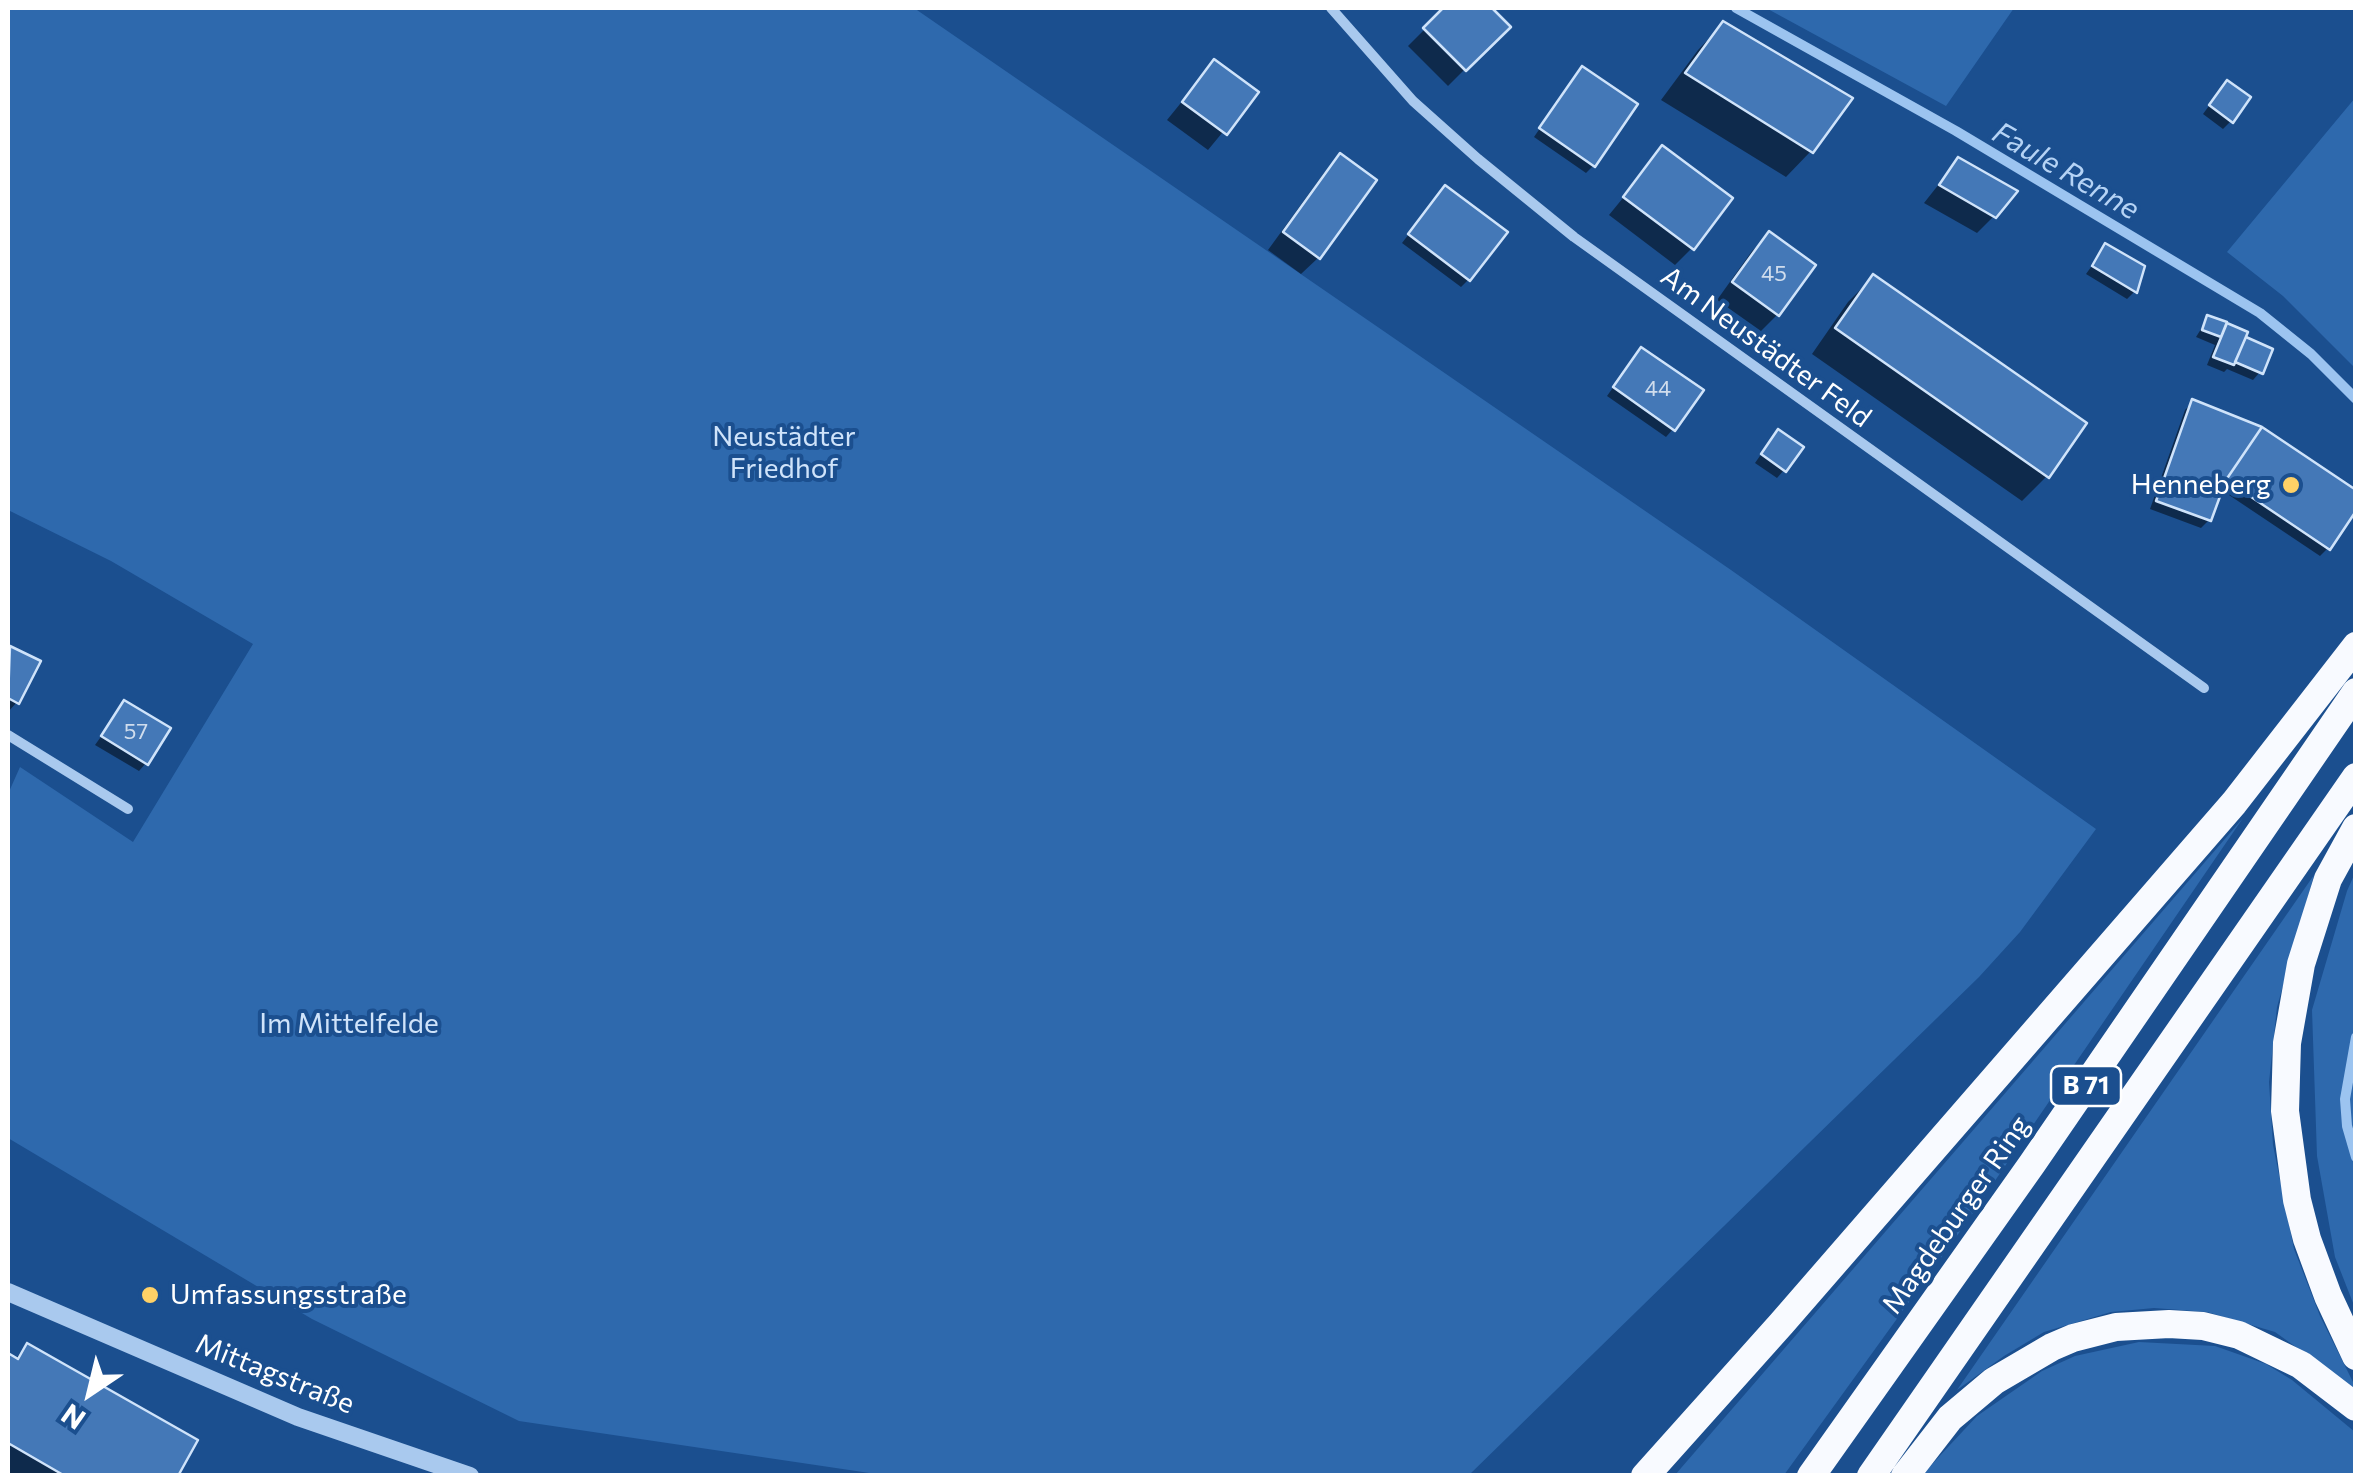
<!DOCTYPE html>
<meta charset="utf-8">
<style>
body{margin:0}
#map{position:relative;width:2363px;height:1483px;overflow:hidden;background:#1b4f8f;font-family:Commissioner,sans-serif}
canvas{display:block}
.frame{position:absolute;inset:0;border:10px solid #fff;pointer-events:none}
.north{position:absolute;left:40px;top:1343px;width:100px;height:100px;-webkit-text-stroke:8px #1b4f8f;paint-order:stroke;rotate:215deg;font-size:28px;font-weight:700;line-height:40px;text-align:center;color:#fff}
.north::after{content:'';display:block;margin:auto;width:35px;height:45px;background:#fff;clip-path:polygon(50% 0,100% 100%,50% 72%,0 100%)}
</style>
<div id="map">
<canvas width="2363" height="1483"></canvas>
<div class="frame"></div>
<div class="north">N</div>
</div>
<script>
const c = document.querySelector('canvas').getContext('2d');
c.lineJoin = 'round';
function fill(path, color) {
  c.fillStyle = color;
  c.fill(path, 'evenodd');
}
function toPath(rows) {
  const path = new Path2D();
  for (const r of rows) {
    path.moveTo(r[0], r[1]);
    for (let i = 2; i < r.length; i += 2) path.lineTo(r[i], r[i + 1]);
  }
  return path;
}
function strokePath(path, color, width, dash) {
  c.strokeStyle = color;
  c.lineWidth = width;
  c.lineCap = dash ? 'butt' : 'round';
  c.setLineDash(dash || []);
  c.stroke(path);
}
function label(font, color, halo, rows, align = 'center') {
  c.font = font + ' Commissioner,sans-serif';
  c.lineWidth = 8;
  c.setLineDash([]);
  c.textBaseline = 'middle';
  c.strokeStyle = halo;
  c.fillStyle = color;
  for (const [text, x, y, turn = 0] of rows) {
    c.save();
    c.translate(x, y);
    c.rotate((+turn || 0) * Math.PI / 180);
    c.textAlign = isNaN(turn) ? turn : align;
    if (halo) c.strokeText(text, 0, 0);
    c.fillText(text, 0, 0);
    c.restore();
  }
}
fill(toPath([
 [8,8,914,8,1731,570,2096,829,2020,932,1979,977,1469,1475,883,1475,519,1421,312,1319,8,1138,8,794,20,767,133,842,253,644,111,561,8,510],
 [1766,8,2014,8,1946,106],
 [2355,98,2355,368,2283,296,2227,252],
 [2243,818,1964,1226,1784,1475,1675,1475],
 [2355,873,2356,873,2355,1308,2335,1257,2317,1156,2312,1010,2347,891],
 [2314,875,2277,1007,2269,1082,2273,1145,2294,1249,2320,1316,2355,1386,2353,1388,2275,1332,2207,1312,2154,1308,2111,1312,2044,1332,2004,1356,1957,1390],
 [2139,1342,2215,1346,2266,1364,2292,1380,2355,1432,2355,1475,1921,1476,1977,1416,2042,1371,2075,1356]
]), '#2e69ad');
fill(toPath([
 [1446,8,1488,8,1507,27,1448,86,1408,46],
 [1723,24,1811,151,1786,177,1661,100,1698,50],
 [1214,62,1255,93,1208,150,1167,120],
 [1575,77,1594,165,1586,173,1534,137],
 [2220,91,2231,121,2223,129,2203,114],
 [1663,149,1692,248,1675,265,1609,215],
 [1340,157,1374,181,1318,258,1301,274,1268,250,1324,173],
 [1958,160,1994,216,1977,233,1924,203],
 [1438,196,1468,280,1461,287,1402,243],
 [1769,235,1777,315,1761,331,1717,300,1752,251],
 [2106,246,2142,268,2134,292,2127,299,2086,274],
 [1873,277,2047,476,2022,501,1812,354,1848,302],
 [2208,318,2245,333,2242,338,2270,351,2260,372,2253,380,2227,369,2224,372,2207,365,2215,345,2196,337],
 [1634,358,1673,429,1666,437,1607,396],
 [2193,402,2328,548,2320,556,2220,489,2209,520,2201,528,2150,509,2185,410],
 [1771,440,1784,470,1777,478,1755,463],
 [8,647,37,662,17,702,8,712],
 [125,703,146,763,139,771,95,745],
 [28,1346,175,1476,8,1476,8,1356,14,1360]
]), '#0007');
strokePath(toPath([
 [1736,8,1956,131,2260,313,2311,354,2356,399],
 [2356,1037,2345,1099,2347,1126,2356,1157]
]), '#9cc4f0', 10);
const building = toPath([
 [1443,8,1492,8,1511,27,1466,71,1423,28,1443,8],
 [1723,21,1853,98,1813,153,1685,73,1723,21],
 [1214,59,1259,92,1227,135,1182,102,1214,59],
 [1582,66,1638,104,1595,167,1539,128,1582,66],
 [2227,80,2251,97,2233,123,2209,105,2227,80],
 [1662,145,1733,198,1694,250,1623,197,1662,145],
 [1340,153,1377,180,1320,259,1283,232,1340,153],
 [1958,157,2018,191,1996,218,1939,185,1958,157],
 [1445,185,1508,232,1470,281,1408,234,1445,185],
 [1769,231,1816,265,1779,316,1732,282,1769,231],
 [2105,243,2145,266,2137,293,2092,266,2105,243],
 [1873,274,2087,423,2049,478,1835,328,1873,274],
 [2207,315,2227,322,2221,337,2202,330,2207,315],
 [2227,323,2248,332,2234,365,2213,357,2227,323],
 [2246,337,2273,349,2263,374,2235,362,2246,337],
 [1641,347,1704,390,1675,431,1613,387,1641,347],
 [2192,399,2262,427,2226,480,2211,521,2156,501,2192,399],
 [2262,427,2356,490,2356,511,2330,550,2226,480,2262,427],
 [1778,429,1804,447,1786,472,1761,454,1778,429],
 [10,646,41,661,19,704,8,698,10,646],
 [124,700,171,728,148,765,101,736,124,700],
 [27,1343,198,1440,178,1476,65,1476,8,1443,8,1353,18,1359,27,1343]
]);
fill(building, '#4478b7');
strokePath(building, '#cfe3fa', 2.5);
strokePath(toPath([
 [1331,8,1413,101,1478,159,1574,237,2204,688],
 [8,735,128,809]
]), '#a9c9ee', 10);
strokePath(toPath([
 [8,1292,298,1417,470,1476]
]), '#a9c9ee', 18);
strokePath(toPath([
 [2356,828,2328,879,2301,964,2287,1043,2285,1111,2297,1200,2307,1239,2328,1296,2356,1356],
 [1645,1476,1782,1323,2234,803,2356,646],
 [1811,1476,2032,1164,2356,692],
 [1871,1476,2356,777],
 [1905,1476,1950,1418,1994,1381,2052,1347,2073,1338,2116,1327,2169,1324,2203,1326,2239,1335,2301,1365,2356,1407]
]), '#f8faff', 28);
for (const [x, y, r, color] of [
 [2291,485,10,"#ffd166"],
 [150,1295,10,"#ffd166"]
]) {
  const dot = new Path2D();
  dot.arc(x, y, r, 0, 2 * Math.PI);
  c.fillStyle = color;
  c.fill(dot);
  strokePath(dot, '#1b4f8f', 4);
}
label('22px', '#d0dded', null, [
 ["45",1774,274],
 ["44",1658,389],
 ["57",136,732]
]);
for (const [x, y, w] of [
 [2086,1086,70]
]) {
  const box = new Path2D();
  box.roundRect(x - w / 2, y - 20, w, 40, 8);
  c.fillStyle = '#1b4f8f';
  c.fill(box);
  strokePath(box, '#fff', 2.5);
}
label('bold 25px', '#fff', null, [
 ["B 71",2086,1086]
]);
label('28px', '#fff', '#1b4f8f', [
 ["Am Neustädter Feld",1766,347,36],
 ["Magdeburger Ring",1956,1215,-55],
 ["Mittagstraße",275,1374,22]
]);
label('28px', '#cfe3fa', '#1b4f8f', [
 ["Neustädter",784,437],
 ["Friedhof",784,469],
 ["Im Mittelfelde",349,1024]
]);
label('28px', '#fff', '#1b4f8f', [
 ["Henneberg",2271,485],
 ["Umfassungsstraße",170,1295,"left"]
], 'right');
label('italic 30px', '#b5d3f5', '#1b4f8f', [
 ["Faule Renne",2066,171,30]
]);
</script>
